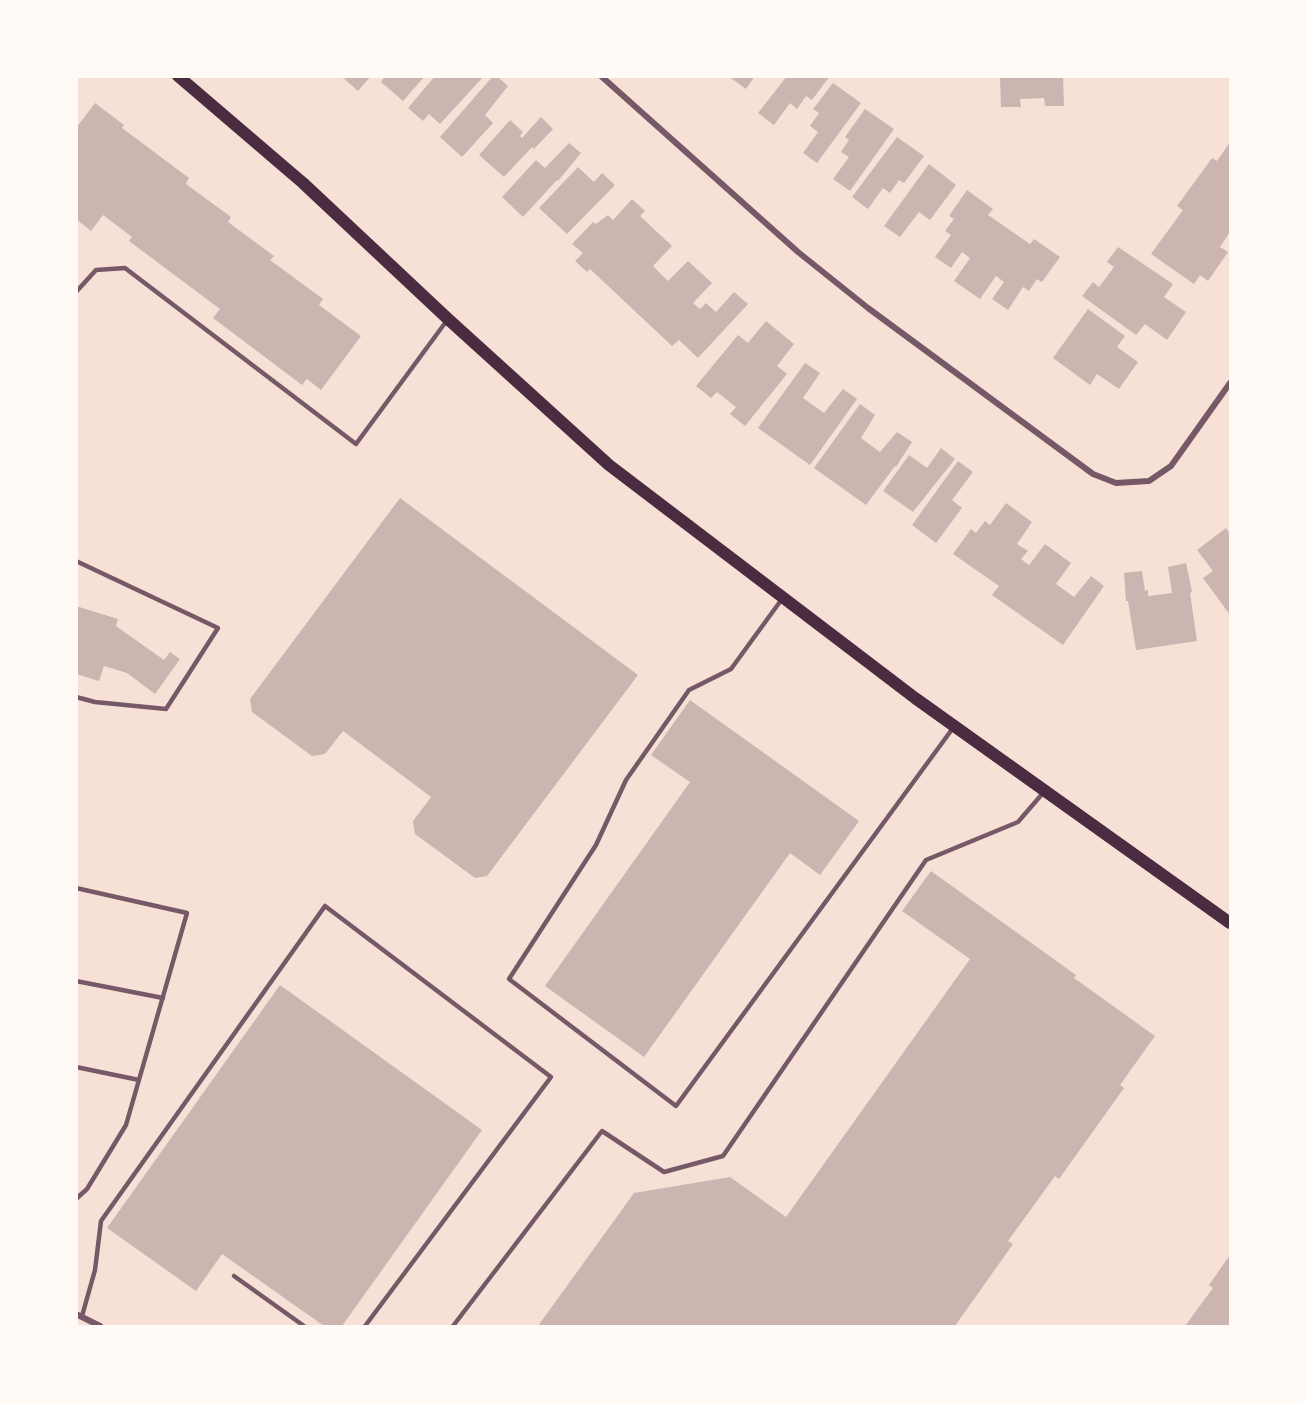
<!DOCTYPE html>
<style>
body{margin:0}
#map{position:relative;width:1307px;height:1403px;overflow:hidden;background:#f7e1d7;font-family:"IBM Plex Sans",sans-serif}
canvas{display:block}
.frame{position:absolute;inset:0;border:78px solid #fffaf5;pointer-events:none}
</style>
<div id="map">
<canvas width="1307" height="1403"></canvas>
<div class="frame"></div>
</div>
<script>
const c = document.querySelector('canvas').getContext('2d');
c.lineJoin = 'round';
function fill(path, color) {
  c.fillStyle = color;
  c.fill(path, 'evenodd');
}
function toPath(rows) {
  const path = new Path2D();
  for (const r of rows) {
    path.moveTo(r[0], r[1]);
    for (let i = 2; i < r.length; i += 2) path.lineTo(r[i], r[i + 1]);
  }
  return path;
}
function strokePath(path, color, width, dash) {
  c.strokeStyle = color;
  c.lineWidth = width;
  c.lineCap = dash ? 'butt' : 'round';
  c.setLineDash(dash || []);
  c.stroke(path);
}
fill(toPath([
 [341,76,371,76,358,91],
 [385,76,425,76,403,101,381,82],
 [435,76,484,76,440,124,429,114,423,121,408,108],
 [493,76,497,76,508,86,485,115,493,123,462,157,440,137],
 [732,76,755,76,746,89,731,78],
 [787,76,830,76,812,100,806,96,797,109,790,103,774,125,758,113],
 [1000,76,1063,76,1064,106,1045,106,1044,98,1020,99,1021,107,1001,107],
 [833,83,861,103,817,163,803,153,818,132,810,126,819,113,813,109],
 [95,103,124,125,122,128,189,178,186,184,231,217,228,222,274,256,270,260,323,299,319,305,361,336,321,390,307,379,302,385,213,318,220,309,129,241,132,237,103,215,91,231,76,219,76,128],
 [865,109,894,129,850,191,833,179,849,157,841,152,849,140,845,137],
 [541,117,553,129,534,149,532,147,504,177,479,155,510,120,523,132,520,136,522,138],
 [897,137,924,156,904,183,899,180,890,193,883,188,868,209,852,197],
 [1230,142,1230,232,1220,247,1228,252,1208,281,1200,275,1194,284,1151,254,1183,210,1177,206,1212,158,1217,161],
 [569,143,581,153,558,181,557,180,523,217,502,197,536,160,545,168],
 [929,164,956,185,930,220,919,212,900,237,884,226],
 [578,167,594,182,602,173,615,185,567,234,539,208],
 [967,190,993,209,988,215,1030,244,1034,239,1060,257,1042,282,1037,279,1029,291,1023,287,1008,310,992,299,1004,282,996,276,980,299,954,281,970,258,962,252,951,268,935,257,951,235,945,231,954,219,949,216],
 [632,199,645,211,640,216,672,246,653,266,668,281,688,261,712,283,693,303,700,309,706,303,716,312,734,292,748,304,698,358,679,340,672,346,590,269,587,272,575,261,583,253,572,244,593,222,596,224,608,215,613,220],
 [1118,247,1173,284,1164,297,1186,312,1167,340,1145,324,1136,335,1082,296,1093,282,1099,287,1114,267,1107,262],
 [1088,309,1125,336,1117,347,1138,362,1119,389,1097,374,1090,385,1053,358],
 [766,321,794,344,777,366,787,374,745,426,730,414,736,407,717,392,711,398,696,386,738,335,748,343],
 [805,363,820,373,803,398,824,413,843,389,857,399,810,465,758,428],
 [860,404,875,415,861,438,880,452,897,432,912,442,896,467,895,466,866,505,814,468],
 [941,448,955,459,913,512,883,491,909,455,927,468],
 [958,461,973,472,952,500,962,508,936,543,912,525],
 [400,498,638,675,487,876,475,878,415,834,413,821,431,797,343,731,325,754,312,756,252,712,250,699],
 [1006,503,1032,522,1017,544,1028,551,1021,559,1029,565,1045,544,1071,563,1056,584,1074,597,1091,576,1104,586,1063,645,992,595,999,586,953,554,971,529,976,533,985,521,990,525],
 [1226,528,1230,534,1230,615,1203,578,1213,571,1197,550],
 [1186,563,1192,592,1190,593,1197,641,1136,650,1128,601,1126,601,1124,573,1142,571,1145,591,1148,590,1148,596,1172,593,1168,567],
 [76,606,118,619,116,626,164,660,170,652,180,659,155,694,127,673,104,666,99,681,76,674],
 [690,700,859,821,820,875,790,853,644,1057,545,986,690,782,651,755],
 [931,871,1076,975,1074,978,1155,1036,1120,1085,1124,1088,1059,1179,1055,1176,1008,1241,1013,1244,955,1326,538,1326,634,1193,730,1177,786,1217,970,959,902,911],
 [280,985,482,1130,342,1326,324,1326,222,1254,196,1291,107,1228],
 [1230,1255,1230,1326,1185,1326,1213,1288,1209,1285]
]), '#ccb4b1');
strokePath(toPath([
 [76,292,96,270,125,268,356,444,448,319],
 [76,561,218,628,166,709,95,702,76,697],
 [782,599,731,669,689,690,626,780,596,845,509,979,676,1106,953,728],
 [76,888,187,913,126,1125,87,1189,76,1199],
 [76,981,163,998],
 [76,1067,139,1080],
 [234,1276,304,1326],
 [82,1316,95,1270,101,1221,325,906,551,1077,365,1326],
 [453,1326,602,1131,664,1172,723,1156,926,860,1018,822,1043,793]
]), '#755966', 4.5);
strokePath(toPath([
 [601,76,798,252,868,308,1093,474,1116,483,1149,481,1171,466,1230,383],
 [76,1314,100,1326]
]), '#755966', 6);
strokePath(toPath([
 [178,76,303,183,448,319,609,465,915,698,1230,923]
]), '#4a2c40', 12);
</script>
